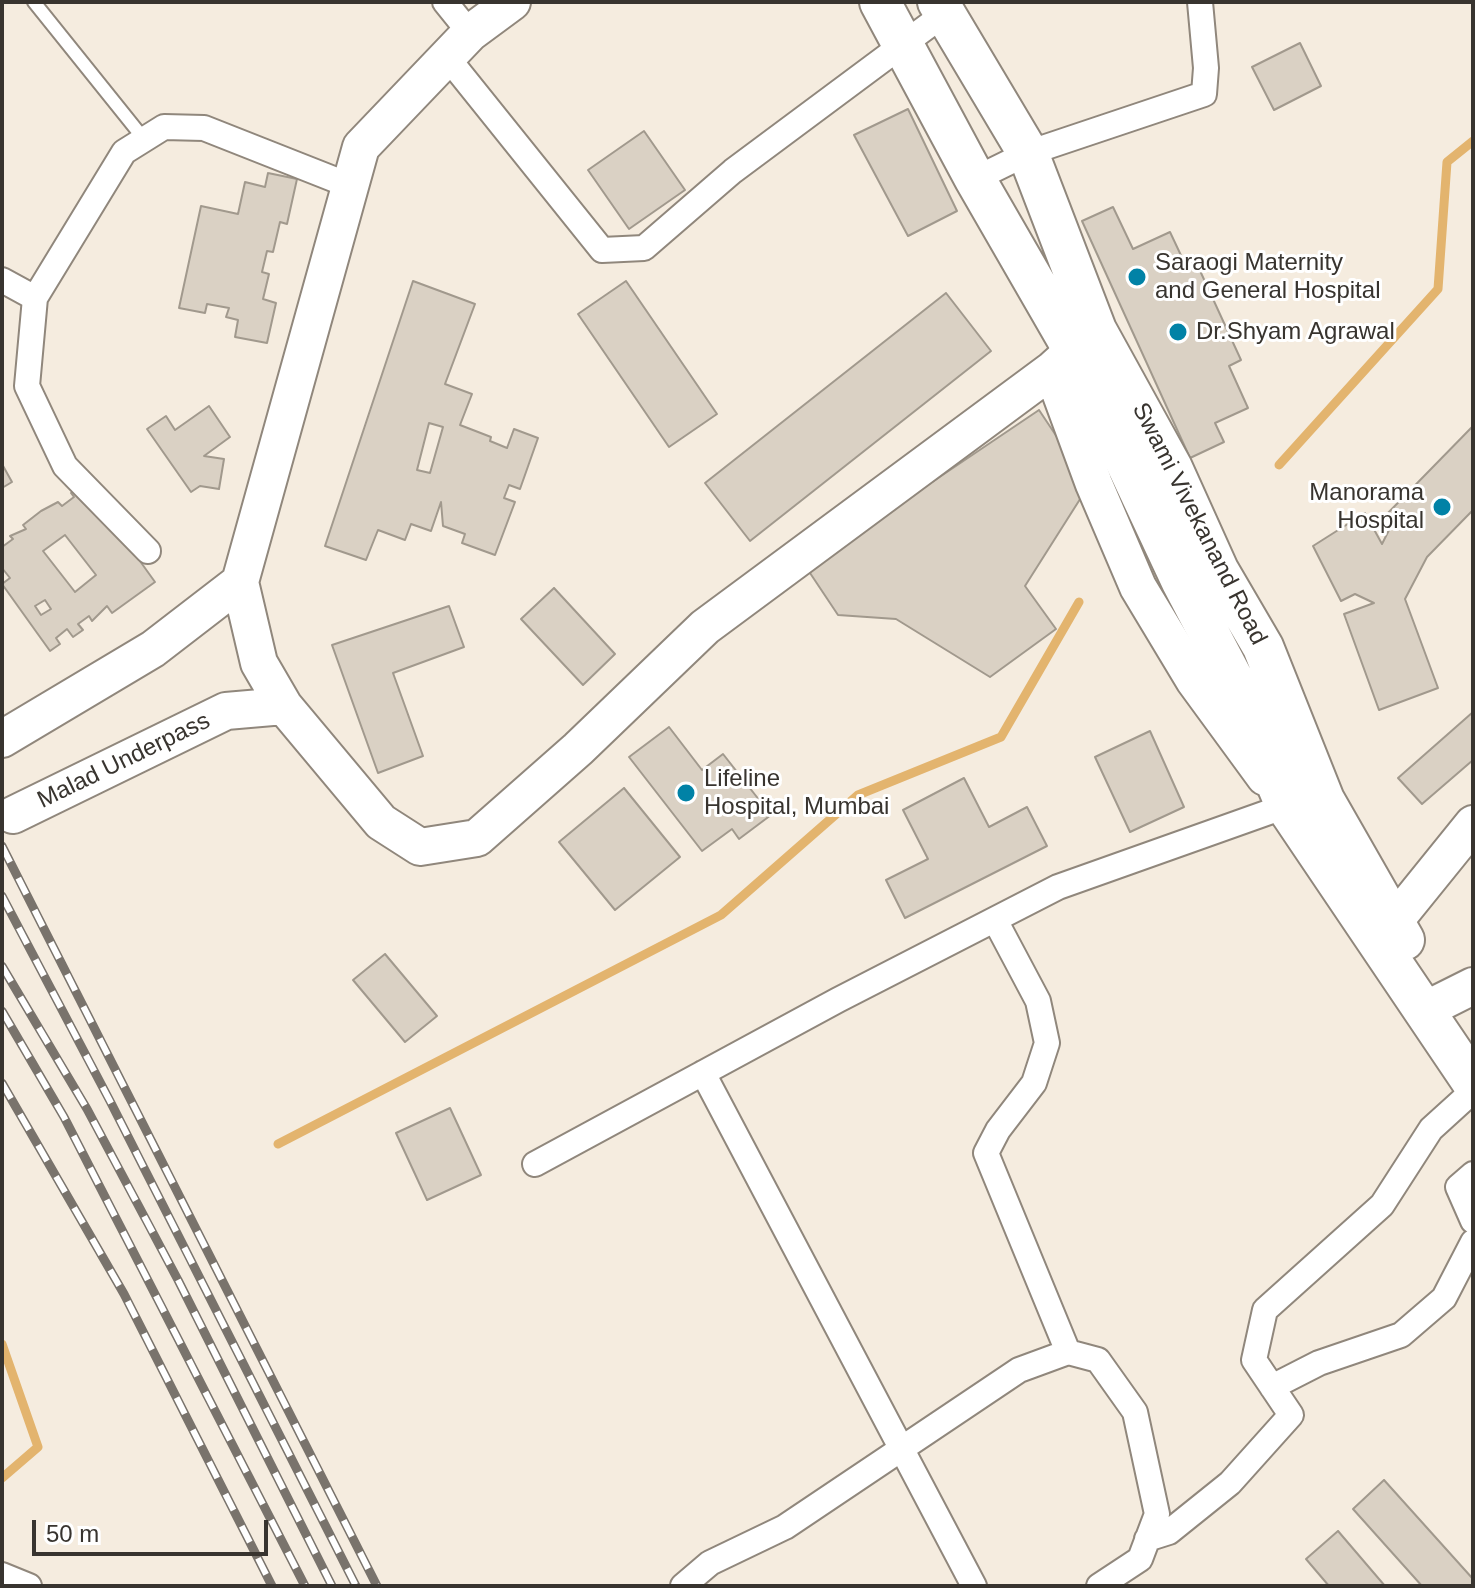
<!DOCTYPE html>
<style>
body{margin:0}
#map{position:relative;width:1475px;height:1588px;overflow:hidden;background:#f5ecdf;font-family:Helvetica,sans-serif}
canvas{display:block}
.frame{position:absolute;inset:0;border:4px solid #38342f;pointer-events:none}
.scale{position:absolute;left:32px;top:1520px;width:236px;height:36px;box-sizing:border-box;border:4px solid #38342f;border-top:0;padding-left:10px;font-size:24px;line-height:28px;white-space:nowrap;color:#38342f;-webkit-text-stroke:6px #fff;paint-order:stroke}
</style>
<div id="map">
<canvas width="1475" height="1588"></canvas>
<div class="frame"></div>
<div class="scale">50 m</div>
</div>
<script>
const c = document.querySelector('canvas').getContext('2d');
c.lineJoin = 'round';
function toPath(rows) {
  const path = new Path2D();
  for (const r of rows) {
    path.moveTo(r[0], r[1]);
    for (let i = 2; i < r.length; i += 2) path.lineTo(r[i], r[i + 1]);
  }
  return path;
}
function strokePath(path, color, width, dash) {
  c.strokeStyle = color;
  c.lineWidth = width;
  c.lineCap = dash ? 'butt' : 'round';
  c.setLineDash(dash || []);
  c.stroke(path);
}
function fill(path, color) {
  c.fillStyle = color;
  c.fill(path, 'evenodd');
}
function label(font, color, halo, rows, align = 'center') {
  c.font = font + ' Helvetica,sans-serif';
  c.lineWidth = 6;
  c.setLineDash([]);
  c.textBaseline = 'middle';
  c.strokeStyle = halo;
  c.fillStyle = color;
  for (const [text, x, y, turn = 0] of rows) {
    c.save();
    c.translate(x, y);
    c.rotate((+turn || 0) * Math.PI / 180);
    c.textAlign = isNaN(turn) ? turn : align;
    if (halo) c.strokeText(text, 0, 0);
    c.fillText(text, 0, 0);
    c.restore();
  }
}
strokePath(toPath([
 [1279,465,1438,289,1447,162,1473,141],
 [278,1144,721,915,858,795,1001,737,1079,602],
 [2,1344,38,1447,2,1478]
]), '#e3b46e', 9);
const building = toPath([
 [1300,43,1321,86,1274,110,1252,67,1300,43],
 [908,109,957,211,908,236,854,135,908,109],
 [644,131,685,190,629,229,588,170,644,131],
 [268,173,297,179,287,224,280,222,273,252,267,251,262,272,269,274,263,299,276,303,267,343,235,337,238,320,226,317,229,308,207,304,205,313,179,308,201,206,238,214,245,182,265,187,268,173],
 [1113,207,1133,249,1170,232,1186,266,1196,262,1241,360,1229,366,1248,408,1215,423,1224,442,1190,458,1082,221,1113,207],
 [413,281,475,304,445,384,472,394,460,425,491,437,490,441,507,448,514,429,538,438,520,489,509,485,504,498,515,502,495,555,462,543,465,534,443,526,441,502,431,531,411,524,405,540,378,530,366,560,325,546,413,281],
 [429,423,443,427,430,473,417,470,429,423],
 [626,281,717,414,669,447,578,314,626,281],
 [946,293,991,351,750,541,705,483,946,293],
 [209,406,230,437,204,456,224,459,219,489,200,486,191,492,147,429,166,416,175,430,209,406],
 [1039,410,1089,485,1025,586,1056,629,990,677,896,619,838,615,806,567,1039,410],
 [1473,426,1473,510,1427,557,1405,599,1438,688,1379,710,1344,614,1374,603,1355,594,1341,601,1313,546,1365,513,1382,544,1392,524,1385,516,1473,426],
 [2,464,12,482,2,488,2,464],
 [78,488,89,490,155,582,112,613,107,606,92,621,89,616,78,624,83,630,73,637,67,629,56,638,60,644,50,651,2,584,10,578,2,568,2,547,13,539,10,536,26,529,23,525,41,511,58,502,62,506,74,497,71,493,78,488],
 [65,535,96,575,75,592,43,551,65,535],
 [45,600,51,609,41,615,35,606,45,600],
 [554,588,615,654,583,685,521,619,554,588],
 [449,606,464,647,393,673,423,756,378,773,332,645,449,606],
 [1473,712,1473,760,1422,804,1398,778,1473,712],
 [669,727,702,770,723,754,771,815,739,839,732,829,702,851,629,757,669,727],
 [1150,731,1184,807,1130,832,1095,757,1150,731],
 [964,778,989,827,1027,807,1047,846,905,918,886,880,928,859,903,810,964,778],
 [624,788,680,857,615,910,559,842,624,788],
 [385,954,437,1016,405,1042,353,980,385,954],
 [450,1108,481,1175,427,1200,396,1133,450,1108],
 [1384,1480,1473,1579,1473,1586,1422,1586,1353,1509,1384,1480],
 [1338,1531,1385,1586,1329,1586,1306,1559,1338,1531]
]);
fill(building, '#dad1c4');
strokePath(building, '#a1998d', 2);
const lane = toPath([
 [34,2,144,139]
]);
const street = toPath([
 [445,2,470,33],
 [447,57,602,250,644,248,733,171,944,14],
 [975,179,1028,153,1204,94,1206,68,1200,2],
 [2,280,35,298],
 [148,551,65,466,27,386,35,298,124,152,164,127,204,128,351,186],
 [995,920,1038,1001,1047,1043,1034,1083,998,1130,986,1153,1068,1352],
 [703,1073,974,1586],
 [535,1164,838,1000,1058,887,1286,806],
 [1473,1174,1458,1187,1473,1221],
 [1272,1387,1319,1363,1401,1335,1444,1298,1473,1242],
 [1147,1539,1169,1532,1230,1483,1291,1415,1254,1360,1265,1310,1382,1205,1431,1129,1473,1091],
 [2,1575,29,1586],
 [683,1586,710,1563,785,1527,1019,1370,1068,1352,1098,1360,1135,1412,1157,1514,1140,1559,1099,1586]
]);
const secondary = toPath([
 [512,2,470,33,361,147,240,582,259,663,284,706,381,822,420,847,477,838,578,749,705,627,1052,370,1095,331],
 [1052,370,1094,484,1138,587,1194,680,1265,777],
 [2,739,153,649,240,582],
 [13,815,226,711,284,706],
 [1393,923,1473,824],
 [1423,1011,1473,986]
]);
const primary = toPath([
 [880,2,975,179,1073,349,1182,582,1234,681,1286,806,1473,1083],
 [938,2,1028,153,1096,330,1172,468,1218,570,1263,647,1324,800,1404,940]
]);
strokePath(lane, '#90877c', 16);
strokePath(street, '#90877c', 28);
strokePath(secondary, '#90877c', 40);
strokePath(primary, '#90877c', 44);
strokePath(lane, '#fff', 12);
strokePath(street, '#fff', 24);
strokePath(secondary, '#fff', 36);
strokePath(primary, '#fff', 40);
const rail = toPath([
 [2,846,377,1586],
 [2,896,110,1101,356,1586],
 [2,966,87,1109,178,1280,332,1586],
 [2,1011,64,1117,305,1586],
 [2,1083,124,1294,272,1586]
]);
strokePath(rail, '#79736c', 9);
strokePath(rail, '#fff', 6, [18]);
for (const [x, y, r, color] of [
 [1137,277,10,"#0182a6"],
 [1178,332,10,"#0182a6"],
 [1442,507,10,"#0182a6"],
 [686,793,10,"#0182a6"]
]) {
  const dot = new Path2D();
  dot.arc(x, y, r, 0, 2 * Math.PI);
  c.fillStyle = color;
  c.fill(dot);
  strokePath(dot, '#fff', 3);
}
label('24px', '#38342f', '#fff', [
 ["Saraogi Maternity",1155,263],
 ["and General Hospital",1155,291],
 ["Dr.Shyam Agrawal",1196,332],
 ["Manorama",1424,493,"right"],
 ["Hospital",1424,521,"right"],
 ["Lifeline",704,779],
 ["Hospital, Mumbai",704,807]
], 'left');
label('24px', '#38342f', '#fff', [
 ["Swami Vivekanand Road",1199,524,63],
 ["Malad Underpass",124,761,-26]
]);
</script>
